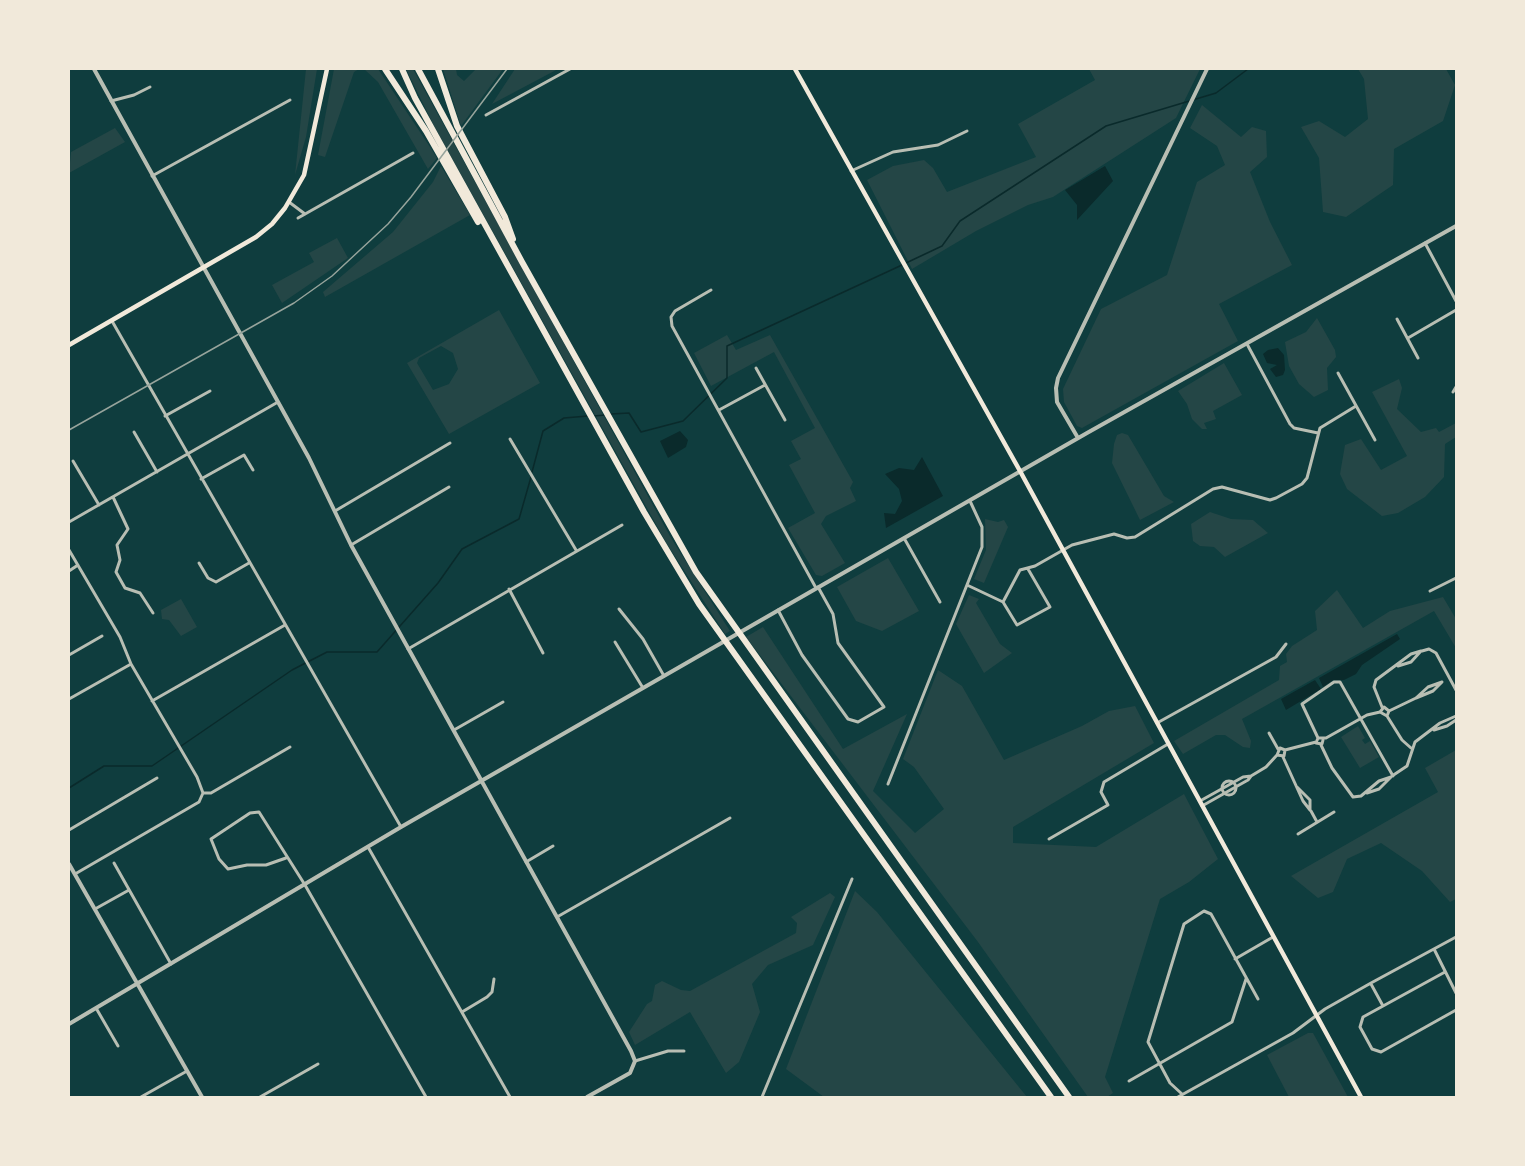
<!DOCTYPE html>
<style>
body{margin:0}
#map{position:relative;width:1525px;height:1166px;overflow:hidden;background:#0f3d3e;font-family:Figtree,sans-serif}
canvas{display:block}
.frame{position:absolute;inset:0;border:70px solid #f1e9da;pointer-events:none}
</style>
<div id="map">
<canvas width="1525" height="1166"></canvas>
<div class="frame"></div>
</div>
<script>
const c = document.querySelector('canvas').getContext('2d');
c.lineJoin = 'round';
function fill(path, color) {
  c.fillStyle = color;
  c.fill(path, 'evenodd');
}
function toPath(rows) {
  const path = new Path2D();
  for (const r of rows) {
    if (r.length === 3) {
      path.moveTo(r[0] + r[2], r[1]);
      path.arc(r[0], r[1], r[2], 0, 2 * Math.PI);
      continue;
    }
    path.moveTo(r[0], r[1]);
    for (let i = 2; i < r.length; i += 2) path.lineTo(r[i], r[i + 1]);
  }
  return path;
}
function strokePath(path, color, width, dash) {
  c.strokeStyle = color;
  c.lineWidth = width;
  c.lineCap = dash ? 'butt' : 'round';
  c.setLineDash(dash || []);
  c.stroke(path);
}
fill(toPath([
 [306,69,317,69,306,137,295,175],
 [334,69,359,69,354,72,325,157,318,155],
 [364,69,378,69,430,147,437,158,428,169,378,82],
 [406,69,413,69,671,538,730,631,725,634,667,544,435,128],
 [443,69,456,69,457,75,464,81,476,69,503,69,461,126],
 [515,69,558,69,492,104],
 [1089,69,1200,69,1176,118,1053,197,1028,205,976,231,912,269,867,180,893,166,924,160,933,168,947,192,1036,157,1018,124,1095,80],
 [1358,69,1446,69,1455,85,1443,121,1394,149,1393,185,1346,217,1323,212,1319,158,1301,127,1319,121,1345,137,1368,119,1364,79],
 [1202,105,1241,137,1252,127,1266,131,1267,157,1250,172,1270,222,1292,265,1219,304,1238,341,1082,428,1077,426,1064,402,1063,389,1101,309,1167,275,1197,182,1225,165,1217,146,1190,128],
 [115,128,125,142,69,173,71,152],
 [441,166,470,215,325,297,323,292,393,232,433,182],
 [337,238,348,258,282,303,272,285,314,262,309,253],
 [499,310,540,383,449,434,407,363],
 [441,346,453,353,458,369,449,384,433,390,417,363,419,358],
 [1317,318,1335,350,1336,357,1327,368,1328,390,1314,397,1299,384,1289,366,1285,342,1306,332],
 [727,335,736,350,770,335,853,482,850,488,856,501,826,516,821,524,845,563,822,576,816,575,788,528,815,513,789,465,801,459,791,441,815,428,774,352,711,386,694,353],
 [1224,363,1242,395,1213,411,1216,419,1204,423,1207,429,1202,429,1192,419,1187,404,1178,391],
 [1399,379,1402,388,1397,409,1421,432,1436,428,1439,432,1456,423,1456,437,1445,444,1444,477,1425,497,1398,513,1382,516,1347,489,1340,474,1345,445,1361,439,1381,470,1407,456,1372,392],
 [1122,433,1128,435,1164,496,1174,502,1140,520,1112,463,1114,444,1117,435],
 [1210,512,1231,519,1253,520,1268,533,1225,557,1214,547,1200,546,1193,541,1191,524],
 [985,519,998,522,1004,520,1008,527,984,583,974,579,986,550],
 [888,558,919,611,882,631,856,621,837,587],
 [1337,590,1363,628,1390,611,1443,597,1456,619,1456,648,1434,611,1242,719,1251,741,1250,748,1243,747,1225,735,1216,735,1183,754,1174,741,1279,680,1280,666,1287,662,1286,654,1292,646,1317,630,1315,611],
 [969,595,979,599,976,603,1000,644,1012,653,984,673,956,624],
 [181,599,197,627,181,636,169,620,162,619,161,610],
 [763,627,843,749,907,714,873,791,915,833,944,809,914,767,903,759,938,670,962,686,1004,760,1082,726,1109,711,1135,706,1154,743,1013,827,1013,843,1096,847,1184,794,1218,859,1189,882,1160,899,1105,1077,1113,1093,1107,1097,1088,1097,978,942,746,637],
 [1358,726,1365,738,1362,740,1365,744,1370,741,1379,757,1360,768,1341,737],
 [1456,750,1456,899,1450,902,1422,871,1381,843,1347,859,1333,892,1318,898,1291,876,1438,792,1425,768],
 [855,891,877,912,1027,1097,824,1097,786,1069],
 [830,893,835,897,813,945,768,965,752,984,760,1012,739,1062,726,1073,690,1012,635,1045,629,1032,647,1004,652,1001,655,985,662,981,681,990,690,991,796,933,797,923,791,917],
 [1308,1033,1313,1033,1348,1097,1289,1097,1267,1055]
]), '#244646');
fill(toPath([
 [1105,166,1113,181,1077,220,1077,205,1065,190],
 [1278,348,1284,355,1285,370,1283,375,1276,377,1270,369,1277,365,1267,363,1263,354,1268,350],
 [680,431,688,440,686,447,668,458,660,441],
 [922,457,943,496,886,528,884,513,895,514,902,501,899,489,885,474,899,468,914,470],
 [1397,634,1400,639,1362,665,1356,674,1344,680,1333,680,1323,687,1319,678],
 [1315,680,1321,689,1286,710,1281,699]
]), '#0a2a2b');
strokePath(toPath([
 [906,263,942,246,960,221,1106,126,1216,93,1248,69],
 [611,414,629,413,641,432,683,421,727,378,727,346,902,265],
 [593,416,606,415],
 [532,472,543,431,564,418,588,416],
 [69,788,104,766,152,766,292,670,327,652,377,652,438,583,462,549,519,519,531,477]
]), '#0a2a2b', 1.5);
strokePath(toPath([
 [111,101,134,95,150,87],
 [486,115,570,69],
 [851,171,893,152,938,145,967,131],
 [152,176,290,100],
 [289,202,305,214],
 [298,218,413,153],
 [1425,243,1456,301],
 [711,290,675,311,671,317,672,326,816,588],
 [1397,319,1418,358],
 [112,321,401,827],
 [1408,338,1456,310],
 [1247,344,1290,424,1294,428,1318,433],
 [756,368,785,420],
 [1338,373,1375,440],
 [1453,392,1456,387],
 [719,410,765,385],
 [165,416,210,391],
 [134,432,157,472],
 [510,439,576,550],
 [73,461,99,505],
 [201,479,244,455,253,470],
 [113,497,128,529,117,545,120,560,116,572,125,588,140,593,153,613],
 [335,511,450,443],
 [69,522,278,402],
 [904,538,940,602],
 [351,545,449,487],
 [69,550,120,637,131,664,197,777,203,793],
 [199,563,208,578,216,582,249,563],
 [69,571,78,565],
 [967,585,1003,602],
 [509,589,543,653],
 [1430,591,1456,578],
 [1003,602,1020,570,1035,566,1072,545,1114,534,1127,538,1135,537,1213,489,1222,487,1270,500,1276,498,1302,484,1307,478,1320,428,1356,406],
 [1003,602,1017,625,1050,607,1028,569],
 [619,609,643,639,664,676],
 [778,610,802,655,848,719,858,722,884,707,838,643,833,614,818,587],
 [615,642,643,688],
 [408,649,622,525],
 [1422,651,1429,649,1436,653,1456,690],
 [69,655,102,636],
 [69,699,131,664],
 [152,701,285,625],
 [1382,707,1374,687,1376,680,1411,654,1421,651,1411,662,1398,666],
 [1389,711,1384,707,1380,712,1387,716,1389,711,1416,698,1428,687,1442,682,1433,691,1416,698],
 [1387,716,1402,740,1411,748],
 [1157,723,1276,657,1286,644],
 [454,730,503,702],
 [1434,730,1447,726,1456,720],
 [1269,733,1278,749],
 [1318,738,1302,704,1334,682,1340,682,1393,776],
 [1323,740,1322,744,1316,743,1318,738,1326,738,1367,715,1380,712],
 [1321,745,1332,768,1353,797,1361,796,1379,781,1391,777,1379,789,1367,793],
 [1285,750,1284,756,1277,755,1280,748,1285,750,1316,742],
 [1283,757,1303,801,1310,810,1310,800,1297,787],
 [1251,776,1266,767,1277,755],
 [1392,776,1407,766,1415,742,1440,723,1456,716],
 [1229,788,7],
 [888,784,982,547,982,527,970,501],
 [203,793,211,793,290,747],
 [1200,801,1243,777,1251,776,1248,780,1202,806],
 [1311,811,1317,822],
 [69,830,157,778],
 [1298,834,1334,812],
 [1049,839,1108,805,1101,792,1104,782,1168,744],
 [368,847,510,1097],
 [286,858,266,865,247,865,228,869,219,859,211,839,250,813,259,812,305,885,426,1097],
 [526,862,553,846],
 [114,863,171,964],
 [75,874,199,802,203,793],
 [95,909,129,890],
 [557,917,730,818],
 [1434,949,1456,993],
 [1235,959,1273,937],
 [1445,972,1363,1017,1360,1027,1372,1049,1381,1052,1456,1010],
 [1371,984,1383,1006],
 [96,1008,118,1046],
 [462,1012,487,997,492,992,494,979],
 [635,1061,668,1051,684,1051],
 [1129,1081,1232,1022,1246,979],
 [1182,1094,1170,1083,1148,1042,1184,924,1204,911,1211,914,1258,999],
 [141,1097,187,1071],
 [260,1097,318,1064],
 [762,1097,852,879],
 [1178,1097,1293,1033,1325,1009,1371,983,1456,937]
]), '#b8beb3', 3);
strokePath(toPath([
 [94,69,309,458,351,545,631,1051,635,1061,630,1073,587,1097],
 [1078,438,1057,402,1056,388,1058,378,1207,69],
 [69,864,202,1097],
 [69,1024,401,827,1087,433,1456,226]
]), '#b8beb3', 4);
strokePath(toPath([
 [795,69,1020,471,1361,1097],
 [69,345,256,237,272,224,285,208,304,175,327,69]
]), '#f1e9da', 4.5);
strokePath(toPath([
 [385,69,426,131,478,222],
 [402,69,415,98,644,512,699,604,1051,1097],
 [418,69,522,262,696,572,1069,1097],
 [438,69,457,126,505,217,513,239]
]), '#f1e9da', 6);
strokePath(toPath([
 [69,430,294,303,332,276,388,224,411,197,507,69]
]), '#97a49c', 1.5);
</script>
